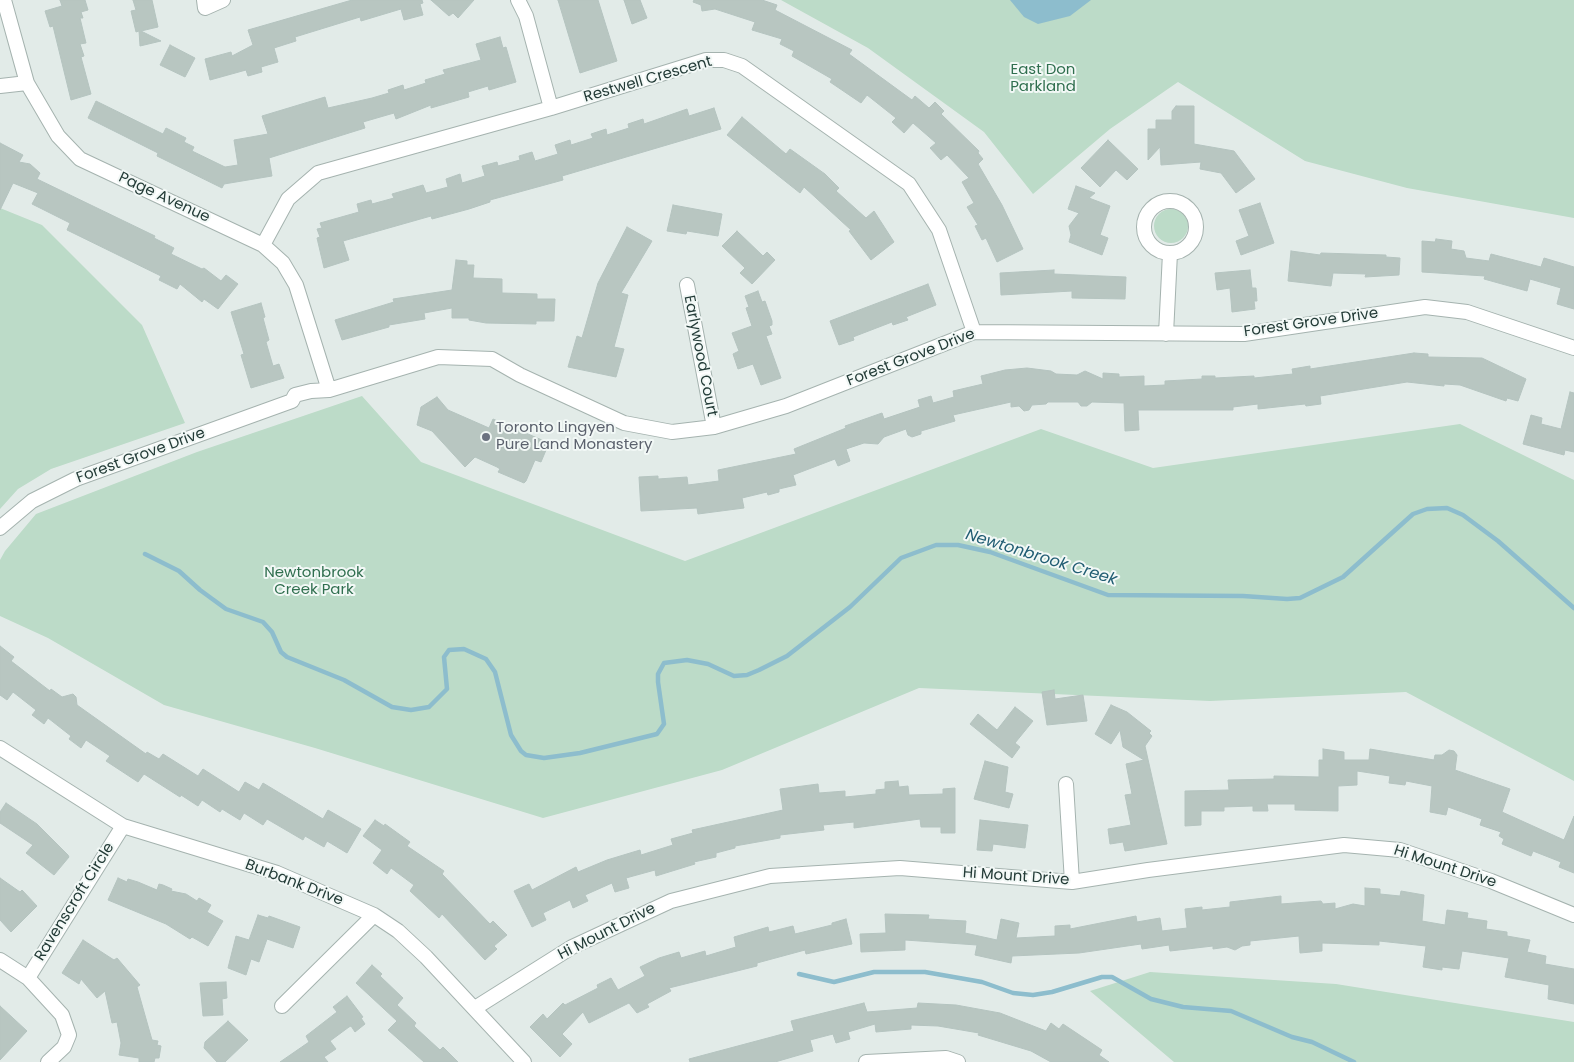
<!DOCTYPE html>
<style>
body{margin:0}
canvas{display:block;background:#e2ebe8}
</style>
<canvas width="1574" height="1062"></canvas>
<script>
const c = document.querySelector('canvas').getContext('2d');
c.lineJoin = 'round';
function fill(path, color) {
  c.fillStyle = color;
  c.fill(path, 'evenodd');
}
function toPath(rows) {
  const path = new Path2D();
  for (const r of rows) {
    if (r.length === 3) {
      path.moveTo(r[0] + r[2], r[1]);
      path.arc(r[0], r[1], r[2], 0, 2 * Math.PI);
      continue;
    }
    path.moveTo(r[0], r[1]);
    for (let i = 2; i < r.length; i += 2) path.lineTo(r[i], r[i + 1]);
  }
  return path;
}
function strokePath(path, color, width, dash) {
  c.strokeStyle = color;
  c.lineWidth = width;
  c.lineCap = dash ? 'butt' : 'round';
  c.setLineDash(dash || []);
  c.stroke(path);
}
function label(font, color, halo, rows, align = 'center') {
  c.font = font + ' Poppins,sans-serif';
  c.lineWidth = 4;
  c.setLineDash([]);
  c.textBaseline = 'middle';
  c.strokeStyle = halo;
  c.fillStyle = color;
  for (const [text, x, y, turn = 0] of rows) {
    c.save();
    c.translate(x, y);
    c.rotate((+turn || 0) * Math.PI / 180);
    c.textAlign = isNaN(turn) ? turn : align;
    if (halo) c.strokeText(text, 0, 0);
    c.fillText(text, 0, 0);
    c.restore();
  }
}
fill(toPath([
 [781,0,1574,0,1574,218,1407,188,1305,161,1178,82,1110,129,1033,194,984,132,868,48],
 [0,208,42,225,142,325,185,423,51,469,18,489,0,509],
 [1171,226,17],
 [362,396,421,462,685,561,1041,429,1153,468,1460,424,1574,480,1574,781,1406,692,1210,701,919,688,722,770,543,818,315,748,164,705,48,638,0,616,0,560,5,551,36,514,197,452],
 [1150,972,1336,984,1574,1022,1574,1062,1174,1062,1090,991]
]), '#bcdbc8');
fill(toPath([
 [1010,0,1091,0,1070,16,1038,24,1024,17]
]), '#8dbdcd');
strokePath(toPath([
 [145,554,179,571,200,590,226,609,263,622,272,632,281,652,287,657,344,680,392,707,411,710,429,707,447,689,444,657,449,650,464,649,486,659,495,672,511,735,521,751,526,755,544,758,580,753,657,734,664,724,658,682,658,674,664,663,687,660,708,664,734,676,747,675,759,670,787,656,850,607,901,558,936,545,958,545,990,552,1108,595,1243,596,1287,599,1300,598,1343,577,1413,514,1427,509,1447,508,1463,515,1498,541,1574,608],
 [799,974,834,982,874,972,925,972,982,982,1013,993,1033,995,1052,992,1102,977,1112,977,1151,999,1183,1007,1231,1011,1292,1037,1312,1042,1354,1062]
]), '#8dbdcd', 4.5);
const building = toPath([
 [60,0,85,0,88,10,81,12,83,18,80,18,86,43,80,44,84,56,81,57,91,94,71,100,53,26,50,27,45,11,62,6,60,0],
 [133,0,152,0,158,27,141,31,161,41,140,46,139,31,136,32,131,11,136,10,133,0],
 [352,0,422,0,423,3,420,4,423,15,404,20,401,9,361,21,360,17,295,37,296,41,274,48,278,62,261,67,262,72,248,76,246,70,210,80,205,59,231,52,232,56,253,45,248,30,352,0],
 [431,0,474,0,458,18,453,13,449,16,431,0],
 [558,0,598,0,617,61,580,73,558,0],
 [624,0,640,0,647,18,632,24,624,0],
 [694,0,762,0,777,5,775,10,852,50,849,54,912,100,915,96,929,108,935,102,944,111,941,114,979,151,978,153,983,159,978,164,1002,205,1023,249,997,262,986,238,982,240,975,226,978,225,967,207,974,203,962,182,969,178,947,155,941,160,930,148,936,143,913,123,904,133,892,122,896,118,867,95,861,103,830,82,832,79,792,56,794,51,780,44,782,39,752,30,755,22,715,9,702,11,701,5,693,2,694,0],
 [500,37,503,48,506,47,516,82,489,90,488,86,468,92,469,97,431,108,431,105,396,119,394,113,363,122,365,128,269,158,272,176,224,184,222,188,157,156,158,153,88,118,96,101,163,134,166,128,186,138,184,142,194,147,192,151,225,167,238,165,234,140,268,134,262,116,325,97,328,108,372,98,389,93,388,90,403,85,404,90,426,83,425,80,445,74,443,70,481,60,476,44,500,37],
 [170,45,195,58,185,77,160,65,170,45],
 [1176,106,1194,106,1194,144,1234,151,1255,179,1236,193,1221,173,1200,169,1201,162,1161,165,1160,147,1148,160,1148,129,1156,129,1156,120,1172,120,1172,111,1176,106],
 [714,108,721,129,562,176,563,180,490,200,490,202,469,209,432,219,431,216,343,241,349,260,324,268,317,238,320,237,317,229,322,228,320,223,359,212,357,204,371,200,372,204,394,198,392,194,423,185,426,193,448,187,446,179,460,174,462,183,485,176,482,166,497,162,498,166,520,160,519,156,532,152,535,161,558,154,555,145,570,140,571,145,593,138,591,134,606,129,607,135,629,128,628,124,643,119,644,124,687,109,689,116,714,108],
 [742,117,786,154,790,149,825,174,839,188,836,191,866,218,874,211,894,242,871,260,849,231,851,230,804,187,800,193,727,135,742,117],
 [1108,140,1138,169,1127,180,1116,170,1100,187,1081,168,1108,140],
 [0,143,23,155,19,162,30,164,40,173,37,179,155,236,154,238,174,248,171,254,202,269,204,268,221,281,226,275,238,284,218,309,204,299,202,302,180,284,177,289,159,280,161,276,67,230,70,223,32,204,38,193,13,183,0,210,0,143],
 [1076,186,1095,193,1089,198,1110,206,1100,235,1108,238,1102,255,1069,242,1071,235,1069,226,1079,213,1068,209,1076,186],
 [1260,203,1274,243,1241,255,1236,241,1249,236,1239,210,1260,203],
 [673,205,722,214,718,236,687,231,686,234,667,231,673,205],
 [627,227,652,241,621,293,628,295,614,347,624,349,616,377,568,367,577,336,582,338,598,283,627,227],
 [737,231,763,256,767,252,775,260,752,284,740,273,745,268,722,246,737,231],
 [1436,239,1452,241,1451,249,1464,251,1466,258,1489,261,1491,254,1541,267,1544,258,1574,267,1574,309,1557,304,1561,288,1530,279,1527,291,1484,279,1485,276,1422,272,1422,241,1435,242,1436,239],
 [1291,251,1320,255,1321,253,1386,255,1386,257,1400,258,1399,275,1365,277,1366,274,1333,273,1331,286,1288,281,1291,251],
 [456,260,467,261,467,265,474,265,473,278,502,279,502,293,537,294,537,299,555,299,554,321,536,321,536,324,486,323,469,320,469,318,452,318,452,308,424,313,425,319,389,325,389,327,342,340,335,320,394,302,393,299,452,290,456,260],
 [1054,270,1054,274,1126,277,1125,299,1072,298,1072,291,1001,295,1000,273,1054,270],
 [1250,270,1252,288,1256,288,1257,301,1254,301,1255,309,1232,312,1230,288,1217,290,1215,273,1250,270],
 [928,284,936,305,906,317,908,320,893,325,892,322,853,337,854,340,839,345,830,321,928,284],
 [758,291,762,302,765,301,772,321,772,325,769,326,772,334,766,336,781,378,761,385,753,364,738,369,733,354,739,351,732,333,752,326,746,308,749,307,745,296,758,291],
 [261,303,265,317,263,318,269,340,266,342,273,366,279,364,284,378,251,388,241,355,244,354,231,312,261,303],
 [1414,353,1428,354,1428,357,1482,358,1526,379,1518,401,1507,398,1506,401,1460,385,1444,384,1444,386,1407,382,1320,396,1321,404,1306,406,1305,404,1258,409,1258,404,1233,407,1233,410,1138,410,1139,430,1125,431,1124,403,1092,402,1087,406,1081,406,1078,402,1048,402,1046,404,1032,405,1029,410,1024,411,1019,406,1011,407,1011,402,953,415,955,421,921,431,921,434,912,437,908,435,906,429,884,437,878,444,864,443,846,449,850,461,838,466,835,459,793,475,796,485,779,489,779,492,768,495,767,492,742,498,744,508,698,514,697,508,641,511,639,477,658,476,658,479,687,477,688,485,719,481,718,470,796,454,794,449,846,428,845,426,882,413,884,419,920,407,918,400,931,396,933,403,954,397,953,391,983,384,981,376,1005,370,1027,368,1051,371,1056,374,1077,375,1085,371,1103,379,1103,373,1119,374,1119,377,1144,376,1144,386,1165,385,1165,381,1202,379,1202,376,1215,376,1215,378,1254,376,1254,378,1293,374,1292,369,1310,366,1310,369,1414,353],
 [1570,392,1574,393,1574,452,1565,450,1564,455,1523,444,1531,415,1542,418,1541,424,1561,429,1570,392],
 [437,397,448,410,489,428,493,419,549,443,541,462,535,460,526,481,524,483,498,472,500,469,497,467,475,457,465,467,432,431,417,425,421,407,437,397],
 [0,646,14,657,11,661,50,691,51,689,62,697,73,694,76,697,77,705,146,754,147,752,159,759,163,754,198,776,203,769,239,792,245,782,259,790,263,783,323,819,328,810,361,829,347,853,327,841,324,847,305,836,303,840,267,819,263,825,244,813,240,820,222,809,220,812,202,800,198,806,181,795,180,797,144,774,138,782,106,761,110,756,86,740,81,748,69,739,71,736,48,718,44,724,32,715,36,710,13,692,7,700,0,695,0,646],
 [1054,690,1055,699,1083,695,1087,721,1047,725,1042,692,1054,690],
 [1111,705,1127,712,1151,731,1149,733,1152,736,1145,746,1167,844,1125,851,1123,842,1110,844,1108,829,1131,825,1125,795,1132,794,1126,764,1144,760,1123,747,1120,730,1111,744,1095,734,1111,705],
 [1015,707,1033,721,1015,743,1020,747,1012,758,970,724,978,714,997,730,1015,707],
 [1323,749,1344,752,1344,760,1369,760,1370,749,1434,760,1435,755,1442,755,1449,750,1454,751,1457,755,1455,770,1510,789,1502,812,1564,840,1574,816,1574,873,1559,867,1561,862,1533,851,1531,856,1502,844,1504,839,1499,836,1501,832,1480,825,1482,819,1448,807,1446,815,1430,812,1432,786,1406,781,1405,785,1389,783,1390,776,1357,771,1357,785,1338,786,1338,811,1295,810,1295,804,1267,804,1268,811,1253,811,1253,806,1224,807,1224,811,1201,811,1201,825,1185,826,1185,791,1229,790,1228,780,1274,779,1274,776,1319,777,1319,760,1323,760,1323,749],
 [985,761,1008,767,1005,792,1013,794,1009,808,974,799,985,761],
 [898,781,899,787,908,786,909,795,943,794,943,789,955,788,955,833,941,833,941,827,921,827,920,819,854,828,854,822,823,825,824,830,780,835,780,838,735,846,735,848,716,853,716,857,694,862,695,864,656,876,655,870,626,878,629,888,615,892,612,883,585,895,588,901,573,908,570,900,543,913,546,920,532,927,514,891,529,884,532,890,576,867,578,872,607,860,640,850,641,855,673,845,671,839,693,833,692,830,783,810,780,789,818,784,819,793,845,791,845,797,876,794,876,790,885,789,885,782,898,781],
 [6,803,37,824,68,855,69,857,54,875,26,853,33,845,0,823,0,812,6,803],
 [375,820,384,826,385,824,410,842,407,846,444,871,442,874,490,924,493,921,507,935,494,946,497,949,485,960,442,914,439,918,410,891,414,885,391,868,387,874,373,863,382,850,363,836,375,820],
 [980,820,1028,825,1025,848,993,844,992,851,977,850,980,820],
 [0,878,20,892,22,890,37,906,11,932,0,920,0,878],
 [118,878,127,882,128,879,138,882,157,890,159,884,163,885,172,889,171,891,186,894,197,901,199,898,211,905,207,912,223,921,208,946,192,937,190,939,166,924,108,900,118,878],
 [1365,888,1380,889,1380,894,1400,896,1401,891,1424,895,1422,921,1445,925,1447,910,1468,913,1467,918,1487,921,1486,929,1507,932,1507,936,1530,940,1527,952,1546,956,1545,964,1574,969,1574,1004,1548,999,1549,985,1505,977,1509,958,1462,951,1459,969,1442,967,1442,970,1423,967,1426,946,1379,941,1379,945,1322,943,1322,951,1300,953,1299,936,1250,941,1250,945,1242,946,1235,950,1227,947,1213,949,1213,946,1170,951,1169,945,1142,949,1141,944,1079,953,1012,956,1011,963,975,955,977,945,905,940,905,950,861,952,860,934,886,933,885,914,929,915,928,919,966,921,965,933,997,940,1001,919,1019,923,1016,938,1055,936,1055,926,1070,925,1070,929,1136,916,1137,922,1160,918,1162,931,1187,928,1185,909,1202,907,1202,910,1230,907,1230,902,1281,896,1281,904,1321,901,1323,904,1335,903,1335,909,1353,904,1365,906,1365,888],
 [258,915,268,918,269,916,300,927,293,948,267,939,259,962,251,959,246,975,228,968,236,936,249,940,258,915],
 [846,919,852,944,806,954,805,950,757,963,757,966,669,988,671,991,647,1004,649,1007,637,1013,629,1003,589,1023,583,1012,562,1034,572,1044,560,1057,530,1027,543,1014,547,1019,563,1003,565,1005,598,988,597,985,611,978,618,990,645,976,640,967,659,958,679,952,681,958,705,951,706,956,736,947,734,937,768,927,769,932,793,926,795,934,832,925,832,923,846,919],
 [83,940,114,960,117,958,140,985,137,987,152,1040,158,1041,157,1045,161,1046,159,1058,155,1058,154,1062,139,1062,139,1058,119,1055,121,1043,117,1022,112,1023,105,991,97,998,81,979,79,984,62,973,83,940],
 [372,965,382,974,380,976,403,998,397,1005,416,1023,414,1026,416,1028,440,1050,443,1047,458,1062,424,1062,388,1030,397,1021,356,983,372,965],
 [226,982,227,998,222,999,223,1015,203,1016,200,983,226,982],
 [347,996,363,1017,361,1018,365,1024,355,1032,351,1026,349,1027,330,1041,336,1049,324,1057,328,1062,280,1062,309,1042,306,1036,337,1012,333,1007,347,996],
 [864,1003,867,1012,917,1008,918,1003,956,1005,1000,1013,1046,1031,1051,1023,1059,1029,1063,1024,1102,1050,1099,1055,1109,1062,1051,1062,1031,1051,978,1035,979,1033,938,1026,911,1025,911,1029,876,1032,875,1024,848,1032,850,1039,836,1043,833,1034,810,1040,813,1051,775,1062,690,1062,689,1059,794,1031,791,1021,864,1003],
 [0,1006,27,1031,0,1060,0,1006],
 [228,1021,248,1040,225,1062,217,1062,204,1048,205,1042,228,1021]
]);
fill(building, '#b8c6c1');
strokePath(building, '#b5c4c0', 1);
const minor = toPath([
 [4,0,27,83,58,136,80,159,263,245,283,263,296,285,329,390],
 [204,0,205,8,223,0],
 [518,0,526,16,551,108],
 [0,86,27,83],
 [1170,227,26],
 [263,245,288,199,318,173,551,108,706,60,724,60,742,66,909,184,939,230,974,332],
 [687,285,714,427],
 [1166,334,1170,253],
 [0,528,32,501,76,479,292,401,295,395,311,391,329,390,438,357,492,359,520,375,624,423,672,432,714,427,786,406,974,332,1244,334,1425,307,1467,312,1574,348],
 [0,748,123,826,277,873,374,915,398,931,426,957,524,1062],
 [1066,784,1072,882],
 [0,960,28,978,62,1015,69,1035,64,1047,48,1062],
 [28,978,123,826],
 [282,1006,374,915],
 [475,1008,572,947,671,901,770,876,900,868,1072,882,1148,870,1344,845,1400,850,1491,881,1574,915],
 [866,1062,946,1058,958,1062]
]);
strokePath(minor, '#a5b3af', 16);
strokePath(minor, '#fff', 14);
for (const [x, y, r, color] of [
 [486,437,5,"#6b7280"]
]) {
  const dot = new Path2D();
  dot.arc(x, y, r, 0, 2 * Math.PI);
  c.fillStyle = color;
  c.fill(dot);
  strokePath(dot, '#f2f8f6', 2);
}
label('15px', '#306f4f', '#f2f8f6', [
 ["East Don",1043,70],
 ["Parkland",1043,87],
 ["Newtonbrook",314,573],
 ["Creek Park",314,590]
]);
label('15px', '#233b37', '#f2f8f6', [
 ["Restwell Crescent",648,80,-16],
 ["Page Avenue",164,198,25],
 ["Forest Grove Drive",1311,323,-8],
 ["Earlywood Court",700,356,79],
 ["Forest Grove Drive",911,358,-21],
 ["Forest Grove Drive",141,456,-20],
 ["Hi Mount Drive",1445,867,18],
 ["Hi Mount Drive",1016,877,4],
 ["Burbank Drive",294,883,21],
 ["Ravenscroft Circle",75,902,-58],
 ["Hi Mount Drive",607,932,-27]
]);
label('15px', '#5b616d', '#f2f8f6', [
 ["Toronto Lingyen",496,428],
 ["Pure Land Monastery",496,445]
], 'left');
label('italic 16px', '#215d73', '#f2f8f6', [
 ["Newtonbrook Creek",1041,558,17]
]);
</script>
